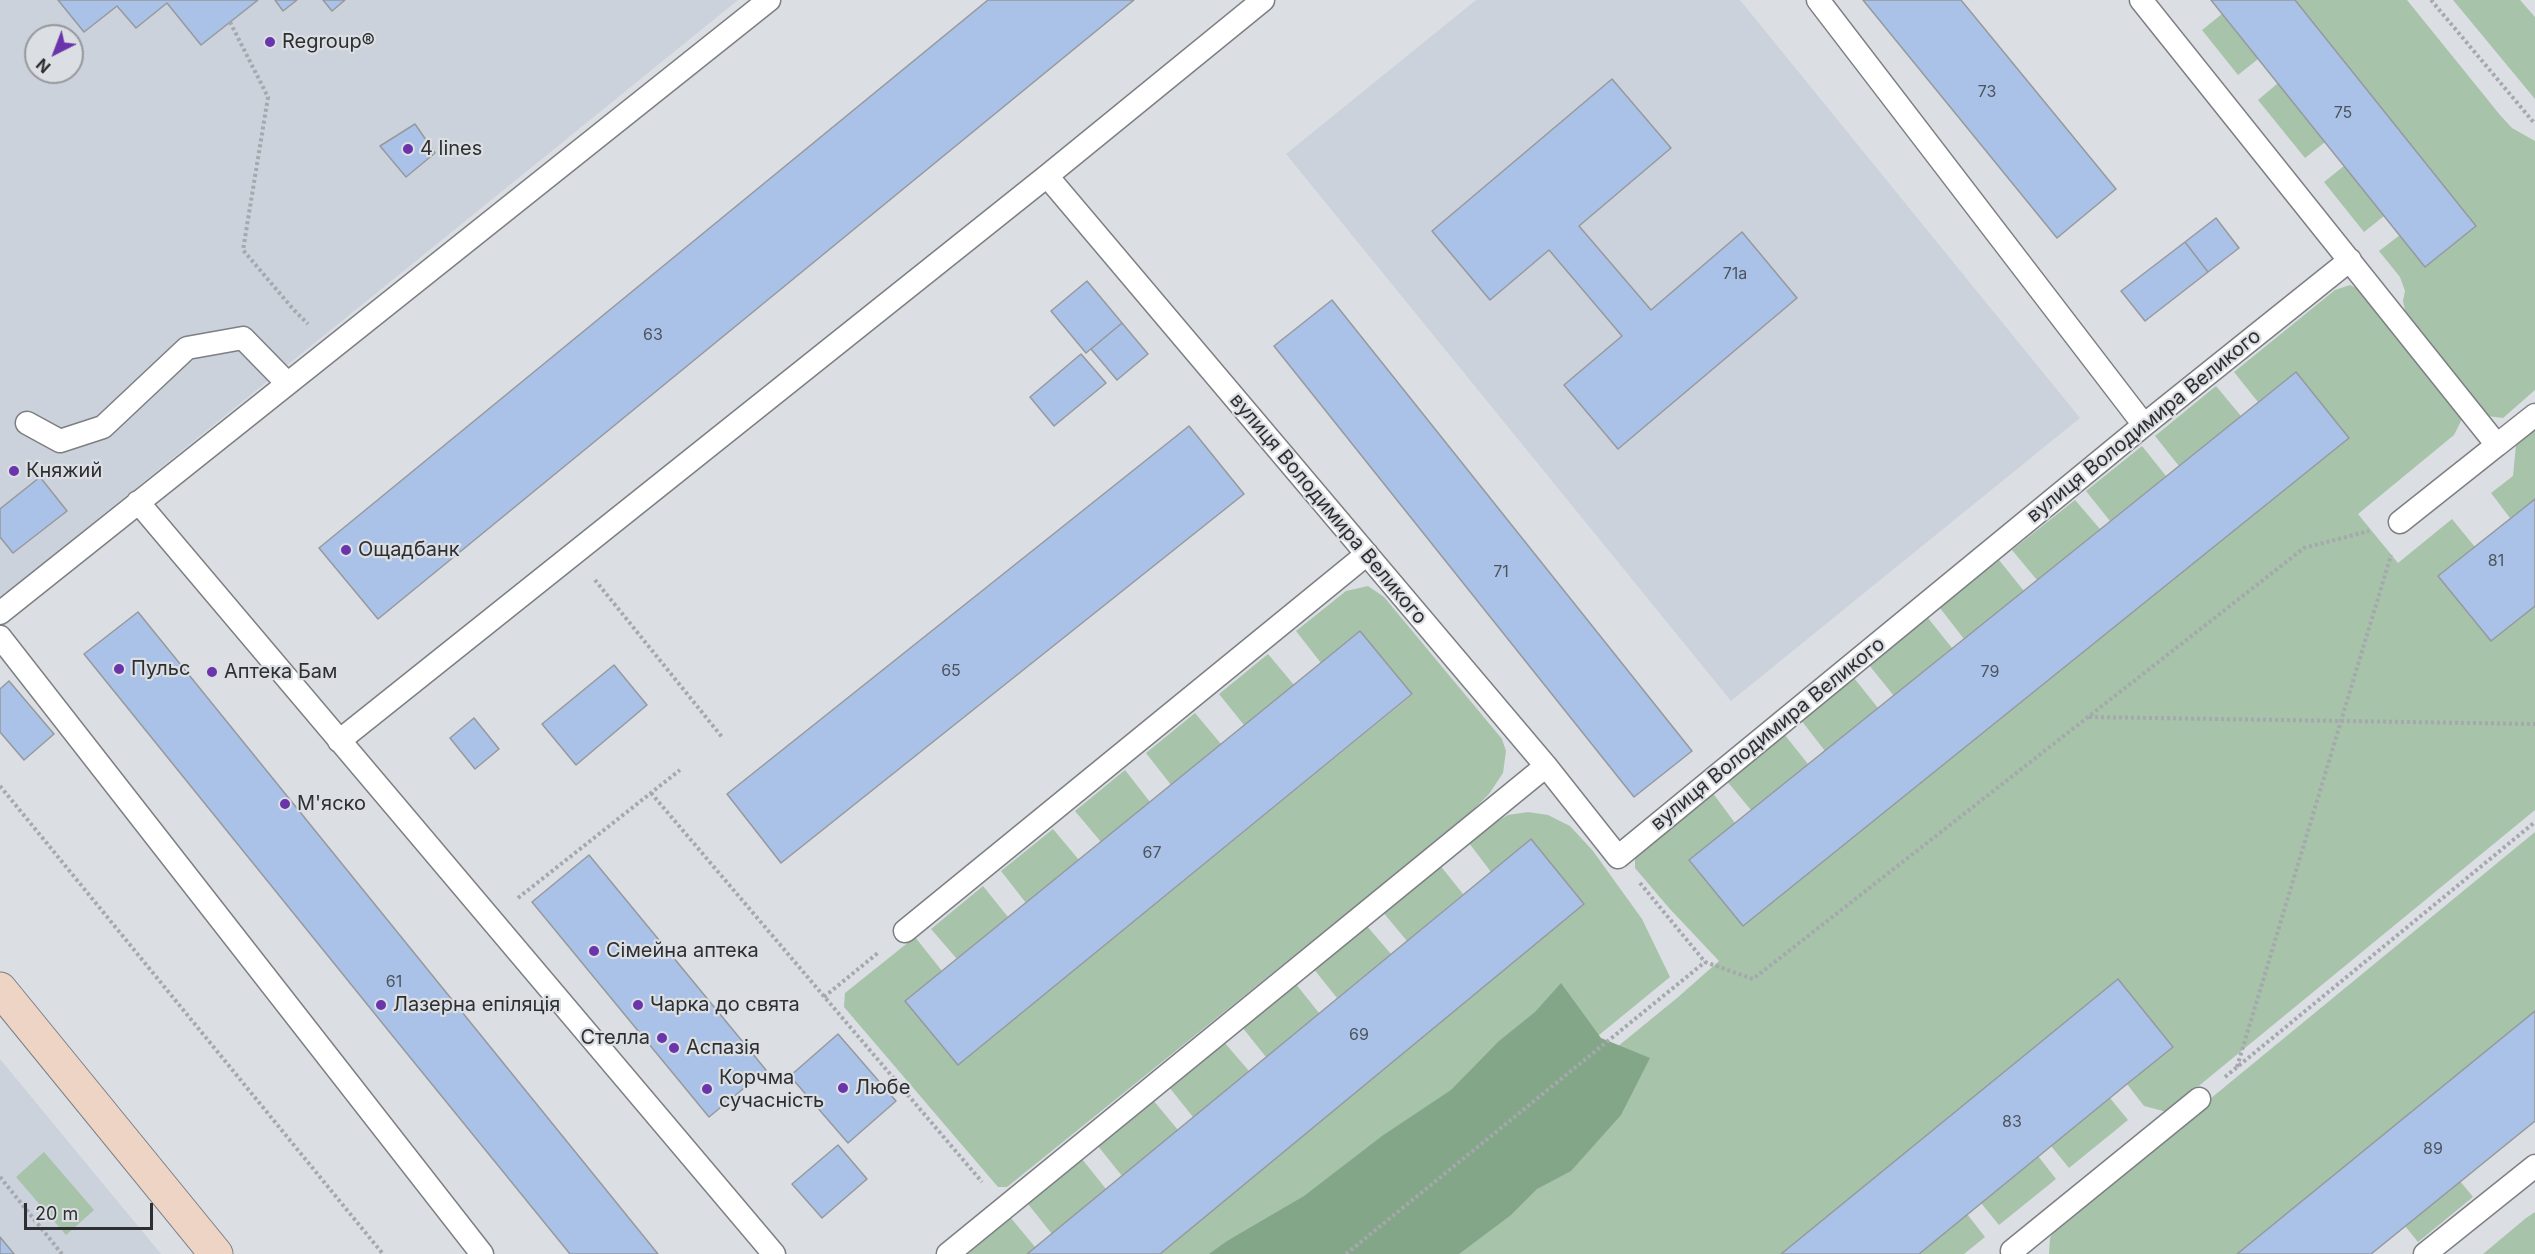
<!DOCTYPE html>
<meta charset="utf-8">
<style>
body{margin:0}
#map{position:relative;width:2535px;height:1254px;overflow:hidden;background:#dbdee3;font-family:Inter,sans-serif}
canvas{display:block}
.north{position:absolute;left:24px;top:24px;width:60px;height:60px;box-sizing:border-box;background:#dbdee3;border:2px solid #96989c;border-radius:50%;rotate:222deg;font-size:16px;font-weight:700;line-height:24px;text-align:center;color:#2e2f31}
.north::after{content:'';display:block;margin:auto;width:21px;height:27px;background:#6a34ab;clip-path:polygon(50% 0,100% 100%,50% 72%,0 100%)}
.scale{position:absolute;left:24px;top:1203px;width:129px;height:27px;box-sizing:border-box;border:3px solid #2e2f31;border-top:0;padding-left:8px;font-size:18px;line-height:21px;white-space:nowrap;color:#2e2f31;-webkit-text-stroke:4px #dbdee3;paint-order:stroke}
</style>
<div id="map">
<canvas width="2535" height="1254"></canvas>
<div class="north">N</div>
<div class="scale">20 m</div>
</div>
<script>
const c = document.querySelector('canvas').getContext('2d');
c.lineJoin = 'round';
function fill(path, color) {
  c.fillStyle = color;
  c.fill(path, 'evenodd');
}
function toPath(rows) {
  const path = new Path2D();
  for (const r of rows) {
    path.moveTo(r[0], r[1]);
    for (let i = 2; i < r.length; i += 2) path.lineTo(r[i], r[i + 1]);
  }
  return path;
}
function strokePath(path, color, width, dash) {
  c.strokeStyle = color;
  c.lineWidth = width;
  c.lineCap = dash ? 'butt' : 'round';
  c.setLineDash(dash || []);
  c.stroke(path);
}
function label(font, color, halo, rows, align = 'center') {
  c.font = font + ' Inter,sans-serif';
  c.lineWidth = 4.5;
  c.setLineDash([]);
  c.textBaseline = 'middle';
  c.strokeStyle = halo;
  c.fillStyle = color;
  for (const [text, x, y, turn = 0] of rows) {
    c.save();
    c.translate(x, y);
    c.rotate((+turn || 0) * Math.PI / 180);
    c.textAlign = isNaN(turn) ? turn : align;
    if (halo) c.strokeText(text, 0, 0);
    c.fillText(text, 0, 0);
    c.restore();
  }
}
fill(toPath([
 [0,0,738,0,0,598],
 [36,36,72,36,72,72,36,72],
 [1476,0,1740,0,2080,418,1731,701,1286,154],
 [0,1059,161,1254,0,1254]
]), '#cbd2dc');
fill(toPath([
 [2295,0,2407,0,2500,115,2512,128,2535,141,2535,390,2503,418,2487,416,2407,319,2403,301,2405,291,2400,277,2379,251,2400,235,2425,267,2476,226],
 [2453,0,2520,0,2535,17,2535,99],
 [2222,14,2258,59,2238,75,2202,30],
 [2278,83,2325,142,2305,158,2258,100],
 [2344,166,2384,216,2364,232,2324,182],
 [2350,285,2364,292,2463,417,2454,435,2358,514,2398,563,2452,519,2475,547,2438,576,2491,641,2535,606,2535,810,2167,1112,2144,1106,2127,1084,2173,1046,2117,980,1781,1254,1364,1254,1677,998,1719,961,1669,908,1635,868,1635,856,1712,792,1735,823,1689,861,1743,926,2349,438,2296,372,2258,402,2234,372,2335,290],
 [2216,386,2241,416,2179,466,2155,436],
 [2535,421,2535,499,2510,518,2491,493,2513,476,2517,435],
 [2142,446,2166,476,2110,521,2086,491],
 [2075,500,2100,529,2037,580,2012,550],
 [1999,560,2024,591,1964,639,1940,608],
 [1368,586,1384,597,1502,739,1506,751,1503,773,1489,794,1467,816,1007,1187,998,1187,844,1007,845,993,915,937,942,971,906,1001,958,1065,1412,695,1360,631,1321,663,1296,631,1346,591],
 [1928,618,1952,648,1894,696,1869,665],
 [1268,654,1294,685,1244,725,1219,694],
 [1854,678,1878,708,1825,751,1801,720],
 [1195,713,1221,744,1171,785,1146,753],
 [1784,734,1808,764,1751,810,1726,780],
 [1125,770,1150,802,1101,842,1075,811],
 [1528,812,1548,815,1570,826,1593,851,1642,919,1670,977,1331,1254,1160,1254,1584,904,1531,839,1491,872,1469,843,1489,826,1508,815],
 [1053,829,1079,860,1026,903,1001,871],
 [2535,832,2535,1011,2237,1254,2049,1254,2050,1238,2059,1223],
 [1439,864,1463,894,1407,941,1382,911],
 [983,886,1008,917,957,959,931,929],
 [1366,925,1391,954,1337,998,1313,968],
 [1295,983,1319,1013,1266,1057,1242,1027],
 [1224,1042,1249,1071,1193,1117,1169,1087],
 [2110,1098,2128,1120,2069,1168,2051,1146],
 [1153,1100,1178,1130,1122,1176,1098,1146],
 [44,1152,94,1210,66,1235,16,1177],
 [2038,1156,2056,1179,1999,1225,1981,1203],
 [1082,1159,1106,1189,1052,1234,1028,1204],
 [2460,1181,2473,1197,2418,1242,2405,1226],
 [2535,1212,2535,1254,2483,1254,2526,1218],
 [1967,1214,1985,1237,1964,1254,1919,1254],
 [1011,1218,1035,1247,1027,1254,967,1254]
]), '#a7c3aa');
fill(toPath([
 [1561,983,1601,1038,1650,1058,1621,1115,1571,1171,1537,1189,1511,1215,1459,1254,1209,1254,1227,1241,1304,1196,1382,1136,1451,1090,1499,1041,1535,1012]
]), '#84a688');
const building = toPath([
 [58,0,258,0,201,45,167,3,136,28,117,6,84,32,58,0],
 [275,0,297,0,283,11,275,0],
 [323,0,345,0,332,11,323,0],
 [988,0,1134,0,378,619,319,548,988,0],
 [1863,0,1961,0,2116,189,2057,238,1863,0],
 [2211,0,2295,0,2476,226,2425,267,2211,0],
 [1612,79,1671,148,1579,226,1651,310,1742,232,1797,298,1618,449,1564,385,1622,336,1549,250,1490,300,1432,231,1612,79],
 [415,124,435,153,406,177,380,146,415,124],
 [2216,218,2239,248,2208,272,2185,242,2216,218],
 [2185,242,2208,272,2145,321,2121,291,2185,242],
 [1087,281,1122,323,1086,353,1051,311,1087,281],
 [1332,300,1692,751,1634,797,1274,346,1332,300],
 [1122,323,1148,354,1117,380,1091,349,1122,323],
 [1081,354,1106,383,1054,426,1030,397,1081,354],
 [2296,372,2349,438,1743,926,1689,860,2296,372],
 [1189,426,1244,494,781,863,727,794,1189,426],
 [40,477,67,511,13,553,0,537,0,509,40,477],
 [2535,499,2535,606,2491,641,2438,576,2535,499],
 [138,612,658,1254,570,1254,396,1040,84,654,138,612],
 [1360,631,1412,694,958,1065,905,1001,1360,631],
 [614,665,647,705,576,765,542,724,614,665],
 [9,681,54,734,24,760,0,732,0,689,9,681],
 [474,718,499,749,475,769,450,738,474,718],
 [1531,839,1584,904,1160,1254,1027,1254,1531,839],
 [589,855,766,1070,709,1117,532,902,589,855],
 [2118,979,2173,1047,2127,1084,1919,1254,1781,1254,2118,979],
 [2535,1011,2535,1121,2371,1254,2237,1254,2535,1011],
 [838,1034,896,1101,848,1143,790,1076,838,1034],
 [838,1145,867,1179,822,1218,792,1184,838,1145],
 [0,1237,14,1254,0,1254,0,1237]
]);
fill(building, '#aac2e7');
strokePath(building, '#96999d', 1.5);
const service = toPath([
 [1818,0,2144,425],
 [2141,0,2497,445,2400,522],
 [1047,176,1546,766,1618,857,2144,425,2350,260],
 [27,423,60,441,103,427,187,348,243,338,287,383],
 [2497,445,2535,415],
 [138,502,774,1254],
 [0,613,769,0],
 [0,637,482,1254],
 [339,741,1047,176,1263,0],
 [905,931,1367,554],
 [2012,1251,2199,1099],
 [948,1254,1546,766],
 [2425,1254,2535,1166]
]);
const secondary = toPath([
 [0,989,216,1254]
]);
strokePath(service, '#7d7f83', 25);
strokePath(secondary, '#7d7f83', 35);
strokePath(toPath([
 [2431,0,2535,124],
 [230,22,268,97,243,250,293,309,308,324],
 [595,580,722,737],
 [2089,717,2535,724],
 [0,786,383,1254],
 [651,793,982,1182],
 [1640,883,1705,962,1753,979,2304,548,2369,531],
 [518,898,680,770],
 [824,997,879,952],
 [2237,1067,2391,555],
 [2225,1077,2535,822],
 [0,1177,62,1254],
 [1346,1254,1705,962]
]), '#a5a8ac', 4, [3, 3]);
strokePath(service, '#fff', 22);
strokePath(secondary, '#eed4c5', 33);
for (const [x, y, r, color] of [
 [270,42,6,"#6a34ab"],
 [408,149,6,"#6a34ab"],
 [14,471,6,"#6a34ab"],
 [346,550,6,"#6a34ab"],
 [119,669,6,"#6a34ab"],
 [212,672,6,"#6a34ab"],
 [285,804,6,"#6a34ab"],
 [594,951,6,"#6a34ab"],
 [381,1005,6,"#6a34ab"],
 [638,1005,6,"#6a34ab"],
 [662,1038,6,"#6a34ab"],
 [674,1048,6,"#6a34ab"],
 [843,1088,6,"#6a34ab"],
 [707,1089,6,"#6a34ab"]
]) {
  const dot = new Path2D();
  dot.arc(x, y, r, 0, 2 * Math.PI);
  c.fillStyle = color;
  c.fill(dot);
  strokePath(dot, '#dbdee3', 2);
}
label('16px', '#4d545e', null, [
 ["73",1987,92],
 ["75",2343,113],
 ["71а",1735,274],
 ["63",653,335],
 ["81",2496,561],
 ["71",1501,572],
 ["65",951,671],
 ["79",1990,672],
 ["67",1152,853],
 ["61",394,982],
 ["69",1359,1035],
 ["83",2012,1122],
 ["89",2433,1149]
]);
label('20px', '#2e2f31', '#dbdee3', [
 ["Regroup®",282,42],
 ["4 lines",420,149],
 ["Княжий",26,471],
 ["Ощадбанк",358,550],
 ["Пульс",131,669],
 ["Аптека Бам",224,672],
 ["М'яско",297,804],
 ["Сімейна аптека",606,951],
 ["Лазерна епіляція",393,1005],
 ["Чарка до свята",650,1005],
 ["Стелла",650,1038,"right"],
 ["Аспазія",686,1048],
 ["Корчма",719,1078],
 ["сучасність",719,1101],
 ["Любе",855,1088]
], 'left');
label('20px', '#2e2f31', '#dbdee3', [
 ["вулиця Володимира Великого",2144,426,-39],
 ["вулиця Володимира Великого",1328,509,50],
 ["вулиця Володимира Великого",1768,734,-39]
]);
</script>
